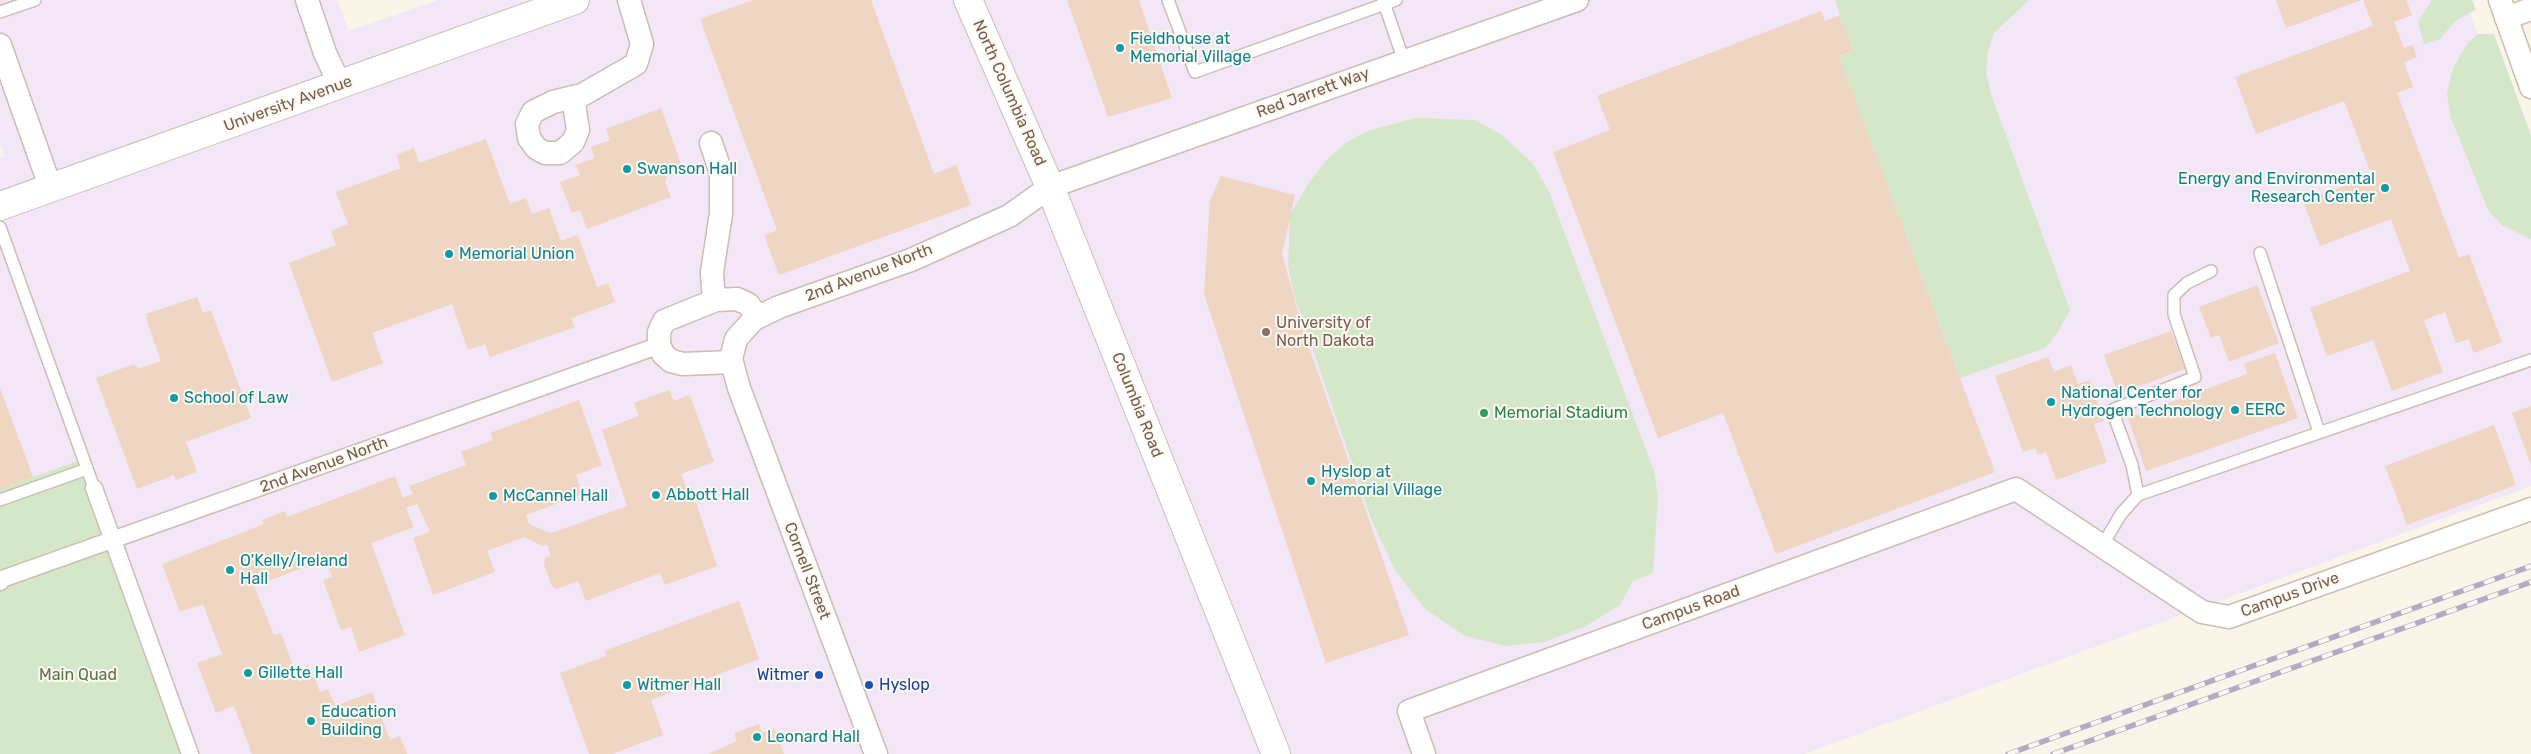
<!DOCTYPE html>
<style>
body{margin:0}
canvas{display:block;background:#fbf5e9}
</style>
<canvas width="2531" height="754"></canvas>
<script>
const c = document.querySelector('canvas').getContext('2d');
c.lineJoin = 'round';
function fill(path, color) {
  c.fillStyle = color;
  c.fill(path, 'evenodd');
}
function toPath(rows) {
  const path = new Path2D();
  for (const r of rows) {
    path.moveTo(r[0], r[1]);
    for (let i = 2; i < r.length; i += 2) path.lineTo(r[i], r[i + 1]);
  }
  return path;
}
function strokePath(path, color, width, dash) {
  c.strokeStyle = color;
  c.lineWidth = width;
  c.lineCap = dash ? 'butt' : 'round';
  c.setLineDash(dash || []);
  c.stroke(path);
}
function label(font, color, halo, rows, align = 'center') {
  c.font = font + ' Rubik,sans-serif';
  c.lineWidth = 4;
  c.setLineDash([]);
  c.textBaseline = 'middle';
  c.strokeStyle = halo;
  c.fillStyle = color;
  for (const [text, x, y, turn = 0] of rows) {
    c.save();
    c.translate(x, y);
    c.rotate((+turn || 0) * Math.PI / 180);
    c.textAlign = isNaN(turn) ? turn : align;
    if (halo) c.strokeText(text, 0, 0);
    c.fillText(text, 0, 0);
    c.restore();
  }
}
fill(toPath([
 [0,0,337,0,349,31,438,0,2465,0,2531,177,2531,486,1804,754,0,754,0,158,5,156,0,141]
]), '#f2e6f7');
fill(toPath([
 [1835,0,2029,0,1994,33,1988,52,1986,71,1991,94,2070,310,2056,335,2045,348,1960,378,1839,57,1853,51],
 [2432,0,2472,0,2476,10,2455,21,2440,39,2424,44,2418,22],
 [2478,34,2494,34,2531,135,2531,239,2503,226,2488,210,2451,118,2447,94,2453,68,2467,44],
 [1416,118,1475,120,1502,135,1532,163,1548,189,1654,471,1658,497,1653,573,1633,581,1620,605,1584,627,1544,642,1506,646,1465,636,1425,609,1395,570,1372,521,1294,295,1288,266,1290,215,1308,184,1325,162,1344,144,1367,131],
 [83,459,190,754,0,754,0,489]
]), '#d4e8c9');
fill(toPath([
 [753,0,871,0,934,174,956,165,971,205,779,275,764,235,777,230,700,19],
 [1067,0,1139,0,1172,98,1108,117],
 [2276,0,2361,0,2286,28],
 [2363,0,2406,0,2412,15,2394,22,2404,48,2413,45,2417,57,2404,62,2413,87,2397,93,2459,258,2469,254,2502,342,2474,353,2469,339,2456,343,2445,312,2424,320,2443,372,2392,391,2373,340,2327,356,2310,308,2410,271,2391,219,2320,246,2303,201,2372,176,2344,101,2256,134,2235,77,2373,26],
 [1821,11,1825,21,1840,15,1853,51,1839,56,1995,472,1776,554,1723,413,1658,438,1553,152,1610,130,1597,96],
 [661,108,682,167,670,171,665,182,671,197,587,229,580,210,572,213,560,182,580,175,576,165,595,158,591,147,610,140,606,129],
 [486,139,510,204,526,198,532,214,549,208,561,241,578,235,597,287,608,283,615,302,571,318,575,327,490,357,485,344,468,350,452,304,372,333,383,363,332,382,289,263,336,245,331,231,348,224,336,192,401,168,396,155,414,148,419,163],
 [1221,176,1295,195,1282,254,1302,327,1409,635,1326,663,1204,294,1210,200],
 [2257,285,2279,343,2229,362,2219,335,2211,338,2199,307],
 [197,297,203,313,211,310,251,418,186,442,197,472,176,480,174,475,137,489,96,378,134,364,138,369,161,361,146,318,148,317,146,314],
 [2171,331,2185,369,2118,394,2104,355],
 [2275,353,2298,418,2146,471,2128,418,2247,374,2244,364],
 [2048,357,2054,372,2071,365,2078,384,2090,380,2104,421,2094,424,2107,462,2056,480,2046,452,2038,455,2035,448,2023,452,1995,376],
 [0,388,33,477,0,489],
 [669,390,674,401,690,395,714,462,681,474,692,503,696,502,717,566,665,585,660,573,586,601,578,581,557,589,552,586,544,565,545,558,551,556,547,545,542,546,525,537,487,551,495,572,433,595,413,538,430,532,417,504,406,508,414,527,371,543,405,635,359,652,351,627,341,630,323,580,332,577,325,560,254,586,274,635,281,633,299,682,314,676,320,692,328,689,335,706,372,692,390,740,400,736,407,754,252,754,234,706,216,713,197,663,222,654,203,604,180,612,162,564,264,524,262,520,285,511,287,517,395,476,403,498,413,494,409,486,466,465,461,452,493,440,490,433,579,400,602,465,576,475,582,494,526,515,529,524,550,533,560,530,627,506,602,430,639,416,634,403],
 [2531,406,2531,465,2512,413],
 [2494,425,2516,485,2407,525,2385,466],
 [739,601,759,659,651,700,663,735,612,754,589,754,560,673,606,656,604,651],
 [759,724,762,733,774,728,784,754,708,754,737,741,734,733]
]), '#eed6c3');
const service = toPath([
 [1168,0,1195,72,1396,0],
 [1383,0,1404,61],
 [0,12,35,0],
 [0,227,94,488],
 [2260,253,2319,432],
 [2138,495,2132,465,2112,410,2195,377,2174,314,2174,295,2187,283,2211,271],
 [0,500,87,469],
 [2102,546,2121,514,2138,495,2531,360]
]);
const pedestrian = toPath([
 [94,488,190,754],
 [0,582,2,579,649,349]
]);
const minor = toPath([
 [307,0,325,53,340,85],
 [2500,0,2531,87],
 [2506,18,2531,9],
 [0,45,51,189],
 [573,97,578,130,573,142,560,153,545,153,536,148,529,138,527,124,533,112,553,102,582,95,636,64,642,44,629,0],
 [711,143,721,173,721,214,712,272,713,289,716,300],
 [732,362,683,364,671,361,663,354,659,344,659,332,664,321,716,300,737,299,748,304,758,317],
 [876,754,739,388,731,359,736,339,754,319,779,307,911,260,1009,216,1050,187,1577,0],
 [1424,754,1409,711,2016,489,2202,612,2229,617,2531,509]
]);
const tertiary = toPath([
 [0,206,575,0]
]);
const secondary = toPath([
 [968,0,1050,187,1276,754]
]);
strokePath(service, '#ccbdb0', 14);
strokePath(pedestrian, '#ccbdb0', 19);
strokePath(minor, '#ccbdb0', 25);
strokePath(tertiary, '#ccbdb0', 30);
strokePath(secondary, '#cfbeae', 30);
strokePath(service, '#fff', 11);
strokePath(pedestrian, '#fff', 16);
strokePath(minor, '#fff', 22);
strokePath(tertiary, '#fff', 28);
strokePath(secondary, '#fff', 28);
const rail = toPath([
 [2008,754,2531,566],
 [2053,754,2531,582]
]);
strokePath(rail, '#b9a8c4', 5.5);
strokePath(rail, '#fef9f0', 4, [11]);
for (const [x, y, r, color] of [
 [1120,48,5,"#0f9aa8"],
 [627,169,5,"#0f9aa8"],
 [2385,188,5,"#0f9aa8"],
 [449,254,5,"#0f9aa8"],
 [1266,332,5,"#8d6e63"],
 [174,398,5,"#0f9aa8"],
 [2051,402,5,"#0f9aa8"],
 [2235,410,5,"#0f9aa8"],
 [1484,413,5,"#2e9e5b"],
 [1311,481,5,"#0f9aa8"],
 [656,495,5,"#0f9aa8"],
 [493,496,5,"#0f9aa8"],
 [230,570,5,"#0f9aa8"],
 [248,673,5,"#0f9aa8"],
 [819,675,5,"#1a4fb4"],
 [627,685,5,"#0f9aa8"],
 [869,685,5,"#1a4fb4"],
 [311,721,5,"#0f9aa8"],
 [757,737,5,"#0f9aa8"]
]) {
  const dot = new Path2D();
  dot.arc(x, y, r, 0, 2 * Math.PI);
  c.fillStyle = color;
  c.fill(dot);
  strokePath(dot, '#fef9f0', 2);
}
label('16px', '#0d838f', '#fef9f0', [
 ["Fieldhouse at",1130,39],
 ["Memorial Village",1130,57],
 ["Swanson Hall",637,169],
 ["Energy and Environmental",2375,179,"right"],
 ["Research Center",2375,197,"right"],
 ["Memorial Union",459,254],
 ["National Center for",2061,393],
 ["Hydrogen Technology",2061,411],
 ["School of Law",184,398],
 ["EERC",2245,410],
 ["Hyslop at",1321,472],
 ["Memorial Village",1321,490],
 ["Abbott Hall",666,495],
 ["McCannel Hall",503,496],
 ["O'Kelly/Ireland",240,561],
 ["Hall",240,579],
 ["Gillette Hall",258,673],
 ["Witmer Hall",637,685],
 ["Education",321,712],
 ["Building",321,730],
 ["Leonard Hall",767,737]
], 'left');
label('16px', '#745e4f', '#fef9f0', [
 ["North Columbia Road",1009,93,66],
 ["Red Jarrett Way",1313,93,-20],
 ["University Avenue",288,104,-20],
 ["2nd Avenue North",869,273,-21],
 ["Columbia Road",1137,405,68],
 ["2nd Avenue North",324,465,-20],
 ["Cornell Street",807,571,69],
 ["Campus Drive",2290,595,-20],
 ["Campus Road",1691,608,-20]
]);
label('16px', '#785e54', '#fef9f0', [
 ["University of",1276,323],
 ["North Dakota",1276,341]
], 'left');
label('16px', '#27864d', '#fef9f0', [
 ["Memorial Stadium",1494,413]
], 'left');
label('16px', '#547848', '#fef9f0', [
 ["Main Quad",78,675]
]);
label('16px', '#164399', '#fef9f0', [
 ["Witmer",809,675],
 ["Hyslop",879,685,"left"]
], 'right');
</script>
